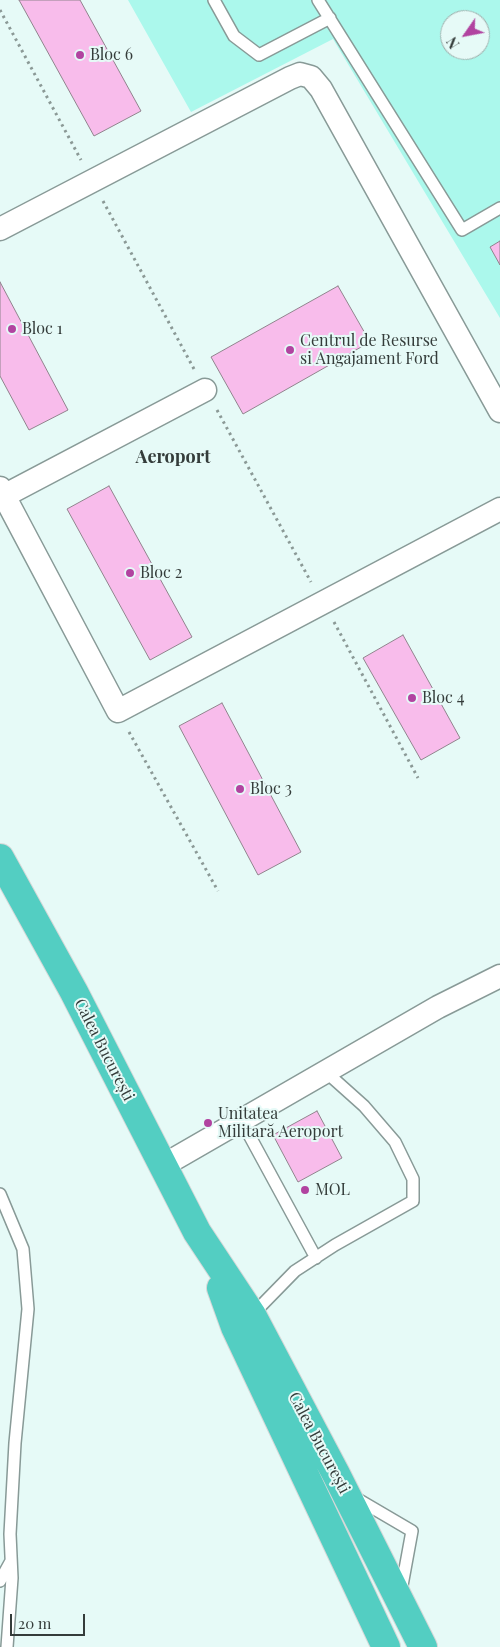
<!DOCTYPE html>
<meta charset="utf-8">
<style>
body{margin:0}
#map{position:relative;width:500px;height:1647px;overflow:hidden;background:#e6faf7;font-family:"Playfair Display",serif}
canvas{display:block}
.north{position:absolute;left:440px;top:10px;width:50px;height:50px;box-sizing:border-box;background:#e6faf7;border:1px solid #9faeab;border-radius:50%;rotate:237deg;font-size:14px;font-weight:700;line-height:20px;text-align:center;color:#343c3a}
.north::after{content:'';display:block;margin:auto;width:18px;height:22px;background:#b143a0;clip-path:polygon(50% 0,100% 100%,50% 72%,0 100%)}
.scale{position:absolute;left:10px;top:1614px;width:75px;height:22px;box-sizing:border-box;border:2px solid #343c3a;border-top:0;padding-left:6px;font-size:15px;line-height:18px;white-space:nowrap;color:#343c3a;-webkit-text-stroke:4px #e6faf7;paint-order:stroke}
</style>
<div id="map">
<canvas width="500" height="1647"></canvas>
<div class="north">N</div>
<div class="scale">20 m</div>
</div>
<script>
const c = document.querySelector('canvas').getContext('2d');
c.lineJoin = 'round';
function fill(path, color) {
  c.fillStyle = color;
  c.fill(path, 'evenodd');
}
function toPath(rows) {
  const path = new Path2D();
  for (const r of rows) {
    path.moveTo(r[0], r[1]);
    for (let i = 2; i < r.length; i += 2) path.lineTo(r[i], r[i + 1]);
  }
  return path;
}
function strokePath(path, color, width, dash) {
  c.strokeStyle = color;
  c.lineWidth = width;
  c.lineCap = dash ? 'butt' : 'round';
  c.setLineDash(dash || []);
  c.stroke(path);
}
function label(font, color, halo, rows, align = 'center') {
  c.font = font + ' "Playfair Display",serif';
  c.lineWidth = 4;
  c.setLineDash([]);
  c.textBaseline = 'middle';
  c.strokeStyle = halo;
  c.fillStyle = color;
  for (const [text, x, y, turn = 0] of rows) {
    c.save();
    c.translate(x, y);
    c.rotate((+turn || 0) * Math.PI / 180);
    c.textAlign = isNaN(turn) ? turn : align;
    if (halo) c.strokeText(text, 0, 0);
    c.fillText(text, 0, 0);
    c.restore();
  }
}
fill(toPath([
 [128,0,500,0,500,318,333,39,191,112],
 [450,20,480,20,480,50,450,50]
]), '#abf8ec');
const building = toPath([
 [19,0,80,0,141,111,94,136,19,0],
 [500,241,500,265,490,247,500,241],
 [0,282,68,410,29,430,0,376,0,282],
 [338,286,370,342,243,414,211,357,338,286],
 [109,486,192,637,150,660,67,509,109,486],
 [403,635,460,738,421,760,363,658,403,635],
 [222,703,301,852,258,875,179,726,222,703],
 [317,1111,342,1158,298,1182,273,1135,317,1111]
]);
fill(building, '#f8bceb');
strokePath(building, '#90848d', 1);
const service = toPath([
 [214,0,234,36,259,55,330,18],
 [318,0,462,230,500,208],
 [241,1120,316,1258],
 [0,1194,23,1249,28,1309,15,1443,10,1534,12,1578,7,1647],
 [252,1315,295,1271,335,1245,413,1201,413,1179,395,1142,364,1106,326,1072],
 [354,1497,412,1531,401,1591],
 [0,1581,11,1561]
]);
const minor = toPath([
 [0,229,290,78,300,74,311,77,321,89,500,411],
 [0,488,118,711,500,509],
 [0,498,205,390],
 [164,1165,438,1007,500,976]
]);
const trunk = toPath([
 [0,858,74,992,197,1232,252,1315,336,1474,423,1647],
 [221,1288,235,1327,386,1647]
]);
strokePath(service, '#889a97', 14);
strokePath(minor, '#889a97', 25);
strokePath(trunk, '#d6d8d8', 30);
strokePath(toPath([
 [0,10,81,160],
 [103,201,194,369],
 [217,410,311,582],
 [334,622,418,778],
 [129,732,218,891]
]), '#8b9996', 3, [2.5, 4]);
strokePath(service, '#fff', 11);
strokePath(minor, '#fff', 22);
strokePath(trunk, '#53cec2', 28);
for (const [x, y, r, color] of [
 [80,55,5,"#b143a0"],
 [12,329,5,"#b143a0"],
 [290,350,5,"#b143a0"],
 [130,573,5,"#b143a0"],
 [412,698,5,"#b143a0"],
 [240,789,5,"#b143a0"],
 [208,1123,5,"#b143a0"],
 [305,1190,5,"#b143a0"]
]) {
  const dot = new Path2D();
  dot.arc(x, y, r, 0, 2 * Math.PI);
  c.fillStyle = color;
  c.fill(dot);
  strokePath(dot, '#e6faf7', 2);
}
label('16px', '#343c3a', '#e6faf7', [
 ["Bloc 6",90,55],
 ["Bloc 1",22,329],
 ["Centrul de Resurse",300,341],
 ["si Angajament Ford",300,359],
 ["Bloc 2",140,573],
 ["Bloc 4",422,698],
 ["Bloc 3",250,789],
 ["Unitatea",218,1114],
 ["Militară Aeroport",218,1132],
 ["MOL",315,1190]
], 'left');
label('16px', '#343c3a', '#e6faf7', [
 ["Calea București",104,1050,63],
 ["Calea București",319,1443,62]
]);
label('bold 18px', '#343c3a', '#e6faf7', [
 ["Aeroport",173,457]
]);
</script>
